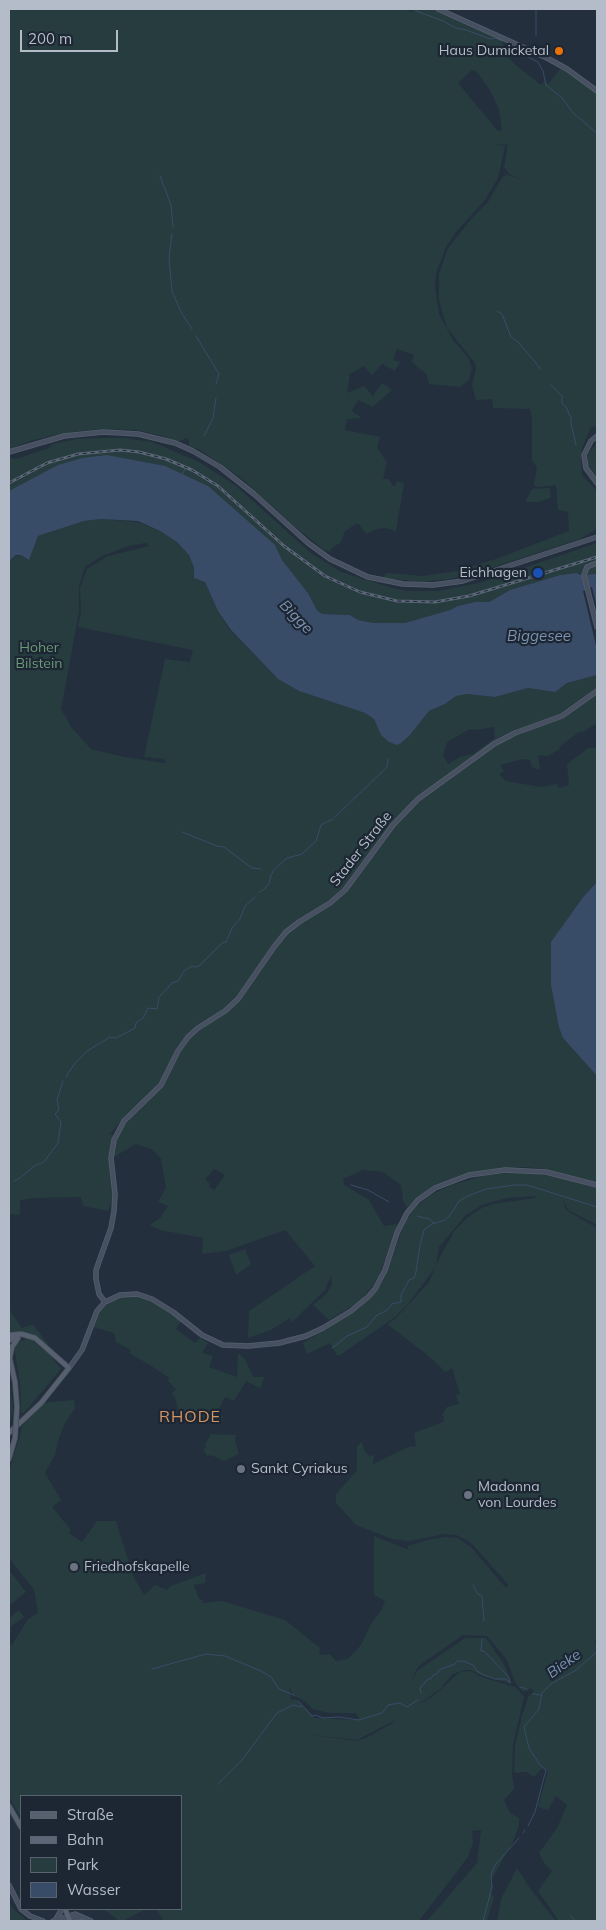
<!DOCTYPE html>
<meta charset="utf-8">
<style>
body{margin:0}
#map{position:relative;width:606px;height:1930px;overflow:hidden;background:#242f3e;font-family:Mulish,sans-serif}
canvas{display:block}
.frame{position:absolute;inset:0;border:10px solid #b4bcc9;pointer-events:none}
.legend{position:absolute;left:20px;top:1795px;width:162px;height:115px;box-sizing:border-box;background:#1d2633;border:1px solid #59626f;margin:0;padding:6px 9px;list-style:none;font-size:15px;color:#b4bcc9}
.legend li{display:flex;align-items:center;gap:10px;height:25px}
.legend b{width:25px;border:1px solid #59626f}
.scale{position:absolute;left:20px;top:30px;width:98px;height:22px;box-sizing:border-box;border:2px solid #b4bcc9;border-top:0;padding-left:6px;font-size:15px;line-height:18px;white-space:nowrap;color:#b4bcc9;-webkit-text-stroke:4px #1d2633;paint-order:stroke}
</style>
<div id="map">
<canvas width="606" height="1930"></canvas>
<div class="frame"></div>
<ul class="legend">
<li><b style="height:6px;background:#56606e"></b>Straße</li>
<li><b style="height:6px;background:#5a6575"></b>Bahn</li>
<li><b style="height:14px;background:#263c3f"></b>Park</li>
<li><b style="height:14px;background:#394c67"></b>Wasser</li>
</ul>
<div class="scale">200 m</div>
</div>
<script>
const c = document.querySelector('canvas').getContext('2d');
c.lineJoin = 'round';
function fill(path, color) {
  c.fillStyle = color;
  c.fill(path, 'evenodd');
}
function toPath(rows) {
  const path = new Path2D();
  for (const r of rows) {
    path.moveTo(r[0], r[1]);
    for (let i = 2; i < r.length; i += 2) path.lineTo(r[i], r[i + 1]);
  }
  return path;
}
function strokePath(path, color, width, dash) {
  c.strokeStyle = color;
  c.lineWidth = width;
  c.lineCap = dash ? 'butt' : 'round';
  c.setLineDash(dash || []);
  c.stroke(path);
}
function label(font, color, halo, rows, align = 'center') {
  c.font = font + ' Mulish,sans-serif';
  c.lineWidth = 4.5;
  c.setLineDash([]);
  c.textBaseline = 'middle';
  c.strokeStyle = halo;
  c.fillStyle = color;
  for (const [text, x, y, turn = 0] of rows) {
    c.save();
    c.translate(x, y);
    c.rotate((+turn || 0) * Math.PI / 180);
    c.textAlign = isNaN(turn) ? turn : align;
    if (halo) c.strokeText(text, 0, 0);
    c.fillText(text, 0, 0);
    c.restore();
  }
}
fill(toPath([
 [9,9,405,9,412,12,414,9,431,9,502,40,507,56,517,66,541,85,545,81,548,84,561,68,597,94,597,426,591,427,582,448,581,459,582,475,597,491,597,529,580,539,473,574,450,579,422,582,383,578,385,574,389,573,422,576,457,571,496,559,569,531,568,512,558,510,556,485,536,487,534,485,537,468,532,460,532,418,530,409,493,408,492,399,476,400,472,385,476,368,475,363,447,328,439,300,439,274,448,248,473,217,488,202,503,176,509,175,523,180,509,174,504,167,508,145,492,144,505,146,498,178,485,200,456,232,446,247,436,273,435,287,439,314,453,340,468,357,472,368,469,380,460,387,429,384,426,374,412,362,414,355,397,349,393,360,400,362,395,371,382,364,372,375,364,366,350,374,347,393,364,386,373,396,382,383,392,390,373,407,358,400,352,411,362,418,347,419,345,430,380,437,377,448,387,462,383,479,389,479,393,486,396,485,397,481,404,483,396,531,385,528,377,529,366,534,358,523,345,531,341,542,332,548,330,552,324,550,294,526,241,478,200,450,189,446,189,440,186,438,178,442,159,435,136,430,96,429,59,434,30,441,9,449],
 [472,70,477,72,491,92,499,110,502,130,498,131,458,83],
 [101,438,125,438,152,442,199,462,235,485,311,553,341,572,392,588,408,591,437,591,479,583,597,543,597,574,580,575,577,573,560,575,510,590,489,602,475,602,458,606,450,610,405,623,374,623,358,620,350,615,322,614,317,610,308,593,282,560,274,545,9,491,9,457,16,459,49,448,52,444,77,439],
 [597,443,597,480,587,462,589,453],
 [550,488,551,498,537,502,525,502,532,489],
 [101,519,138,522,160,531,177,542,189,555,194,568,194,578,205,582,218,611,230,630,278,679,299,691,365,713,374,719,381,735,410,735,429,711,445,704,456,696,467,694,495,697,528,688,555,692,567,683,597,675,597,723,583,732,579,732,559,747,560,749,548,756,538,755,540,770,532,767,530,760,523,759,500,765,504,771,499,774,506,781,541,787,557,784,559,788,569,785,567,764,588,748,597,748,597,882,584,896,563,1038,597,1076,597,1182,544,1169,525,1167,488,1170,454,1178,437,1185,416,1198,408,1207,406,1207,403,1200,401,1185,383,1172,363,1170,343,1179,344,1185,369,1200,384,1226,398,1224,397,1233,378,1277,371,1288,360,1301,329,1320,313,1305,327,1293,332,1285,331,1276,325,1290,292,1322,290,1318,271,1330,248,1338,249,1311,315,1266,285,1230,226,1251,202,1254,203,1238,160,1230,150,1225,161,1217,168,1206,158,1202,166,1188,161,1159,153,1150,136,1144,114,1157,114,1148,122,1128,162,1086,159,1083,147,1097,131,1110,110,1134,113,1135,109,1158,113,1198,108,1211,83,1206,81,1197,35,1198,20,1200,20,1215,9,1214,9,561,16,556,21,555,29,560,38,536,84,521],
 [146,543,149,546,108,556,87,569,80,588,81,612,78,627,193,650,186,674,190,662,165,659,144,757,165,759,165,763,124,757,91,749,72,728,61,709,79,612,79,587,85,567,102,556,128,546],
 [494,727,495,738,473,754,460,757,448,764,443,755,447,742,470,729,475,730],
 [214,1169,225,1175,214,1190,209,1187,210,1184,205,1179],
 [522,1172,551,1176,597,1188,597,1225,568,1210,563,1200,566,1210,597,1228,597,1638,594,1641,597,1642,597,1921,559,1921,538,1891,552,1871,544,1863,539,1853,557,1828,567,1805,556,1796,548,1810,538,1807,548,1771,542,1768,534,1777,526,1772,514,1773,515,1745,522,1716,528,1697,534,1691,531,1688,527,1691,522,1691,515,1682,507,1660,487,1636,463,1635,420,1665,416,1670,411,1682,417,1671,465,1638,486,1638,505,1666,512,1684,480,1675,471,1670,465,1670,453,1674,440,1689,418,1705,432,1697,460,1672,471,1671,479,1676,515,1687,524,1697,513,1745,512,1774,514,1789,504,1800,510,1813,519,1818,519,1825,513,1842,491,1880,493,1886,491,1894,494,1897,487,1921,427,1921,477,1863,481,1830,472,1831,473,1843,468,1857,419,1921,164,1921,156,1909,181,1909,181,1796,21,1796,21,1818,9,1797,9,1643,12,1645,28,1619,38,1613,34,1590,9,1558,9,1471,19,1439,22,1426,44,1403,74,1400,75,1408,65,1423,59,1438,55,1455,45,1473,61,1500,52,1507,71,1530,69,1533,82,1542,97,1521,116,1521,133,1576,144,1595,155,1585,167,1590,171,1586,206,1573,205,1583,194,1585,199,1599,203,1600,203,1603,222,1601,285,1620,320,1648,319,1654,326,1655,330,1654,336,1661,348,1659,361,1645,371,1624,382,1609,385,1601,374,1595,374,1536,409,1550,407,1546,432,1539,446,1537,458,1538,472,1548,506,1588,508,1585,504,1580,473,1545,465,1539,456,1535,444,1534,409,1541,392,1539,356,1525,336,1503,336,1494,357,1470,357,1446,362,1442,365,1452,370,1456,374,1455,373,1464,408,1447,416,1446,414,1433,443,1422,444,1417,442,1415,447,1407,459,1404,456,1395,460,1394,452,1368,446,1372,425,1353,387,1324,396,1318,429,1282,435,1268,408,1304,395,1317,340,1355,337,1355,330,1343,307,1354,303,1343,350,1314,370,1298,383,1281,406,1220,415,1208,428,1196,452,1185,486,1175],
 [536,1196,535,1198,493,1204,482,1208,468,1217,454,1231,436,1265,439,1247,466,1215,482,1205,507,1198],
 [289,1686,293,1696,302,1699,313,1709,329,1713,356,1713,359,1720,315,1718,301,1703,295,1699,291,1700],
 [397,1719,391,1724,368,1737,357,1741,305,1734,357,1740],
 [245,1249,251,1264,236,1275,229,1255],
 [126,1296,146,1298,160,1306,181,1321,176,1329,195,1343,200,1338,208,1343,202,1353,213,1356,209,1367,237,1377,238,1353,245,1359,253,1377,265,1377,260,1388,246,1381,234,1401,225,1397,218,1411,223,1418,180,1419,175,1397,172,1394,176,1389,168,1381,169,1378,150,1365,129,1353,131,1350,116,1342,114,1333,93,1327,99,1312,106,1305,115,1299],
 [9,1309,22,1328,33,1324,49,1346,33,1335,9,1331],
 [27,1339,32,1340,50,1355,61,1369,23,1414,21,1412,20,1383,14,1347,18,1342],
 [9,1379,13,1408,11,1420,9,1421],
 [211,1434,236,1435,235,1441,239,1454,224,1461,211,1455,207,1456,203,1449,206,1448,205,1445],
 [9,1570,26,1592,9,1606],
 [19,1610,24,1617,9,1628,12,1632,9,1634,9,1618],
 [517,1868,529,1887,556,1921,497,1921,501,1899],
 [9,1901,12,1908,28,1921,9,1921],
 [103,1909,146,1909,123,1921,117,1921,117,1919]
]), '#263c3f');
fill(toPath([
 [107,455,165,466,208,486,275,545,282,560,308,593,317,610,322,614,350,615,358,620,374,623,405,623,450,610,458,606,475,602,489,602,510,590,560,575,577,573,580,575,597,574,597,607,592,587,583,591,597,650,597,675,567,683,555,692,528,688,495,697,467,694,456,696,445,704,429,711,410,735,401,743,397,745,389,742,381,735,374,719,365,713,299,691,278,679,231,630,218,611,205,582,194,578,194,568,189,555,177,542,160,531,138,521,101,519,84,521,38,536,29,560,21,555,16,555,9,561,9,491,58,465,82,458],
 [597,882,597,1076,563,1038,559,1027,551,985,551,942,584,896]
]), '#394c67');
strokePath(toPath([
 [416,11,443,21,456,28,466,30,490,39,496,38,502,41],
 [536,35,536,9],
 [508,44,524,55,538,62,543,71,546,85,562,98,573,113,597,133],
 [160,176,171,205,173,227],
 [172,234,169,258,172,291,181,312,192,329],
 [497,311,502,314,511,337,518,342,541,369],
 [196,336,219,374,216,384],
 [551,385,562,396,562,404,566,407,571,418,571,423,576,445],
 [204,436,213,418,216,398],
 [596,471,597,473],
 [182,475,185,469],
 [335,817,387,767,388,759],
 [182,832,217,846,224,847,252,868,261,869],
 [259,892,263,890,269,884,271,875,274,870,287,858,302,854,316,841,321,825,333,819],
 [66,1077,75,1063,87,1051,110,1037,116,1038,135,1028,136,1023,143,1018,148,1008,157,1009,159,997,172,983,178,981,184,971,192,966,194,967,199,966,222,943,226,942,232,928,240,919,245,906,255,897],
 [14,1181,20,1178,34,1166,44,1162,58,1143,61,1122,55,1114,59,1110,57,1100,63,1081],
 [351,1185,368,1190,389,1202],
 [417,1216,429,1219,434,1223],
 [332,1348,347,1336,367,1327,377,1315,386,1311,392,1304,401,1302,401,1295,409,1280,414,1278,416,1272,420,1245,424,1230,432,1224,445,1220,451,1214,459,1201,468,1196,486,1189,514,1185,527,1185,597,1207],
 [473,1585,478,1594,482,1596,484,1621],
 [482,1639,481,1651,484,1651,508,1676,510,1682],
 [152,1669,206,1654,225,1656,261,1671,271,1677,279,1689,294,1695],
 [520,1687,527,1689],
 [421,1693,420,1688,428,1679,431,1679,433,1675,437,1674,439,1670,455,1664,457,1661,463,1661,473,1665,477,1671,484,1675,495,1679,506,1679,510,1683],
 [533,1694,540,1695],
 [298,1701,312,1716,315,1715,323,1718,339,1717,359,1720,382,1713,388,1705,400,1703,407,1707,418,1700],
 [218,1784,242,1760,277,1713,293,1705,302,1707],
 [528,1826,535,1812,546,1770,540,1765,529,1748,524,1727,539,1709,542,1693,551,1684,576,1670,597,1652],
 [523,1833,525,1830],
 [571,1916,575,1921],
 [483,1921,492,1887,491,1875,495,1865,519,1838]
]), '#394c67', 1);
const secondary = toPath([
 [438,9,547,58,567,69,597,91],
 [597,436,591,441,584,455,586,468,597,483],
 [9,452,64,436,103,432,138,434,175,443,193,451,220,467,254,494,308,543,330,559,368,577,403,584,433,585,463,581,597,537],
 [597,563,587,567,584,575,597,627],
 [105,1302,99,1294,96,1279,96,1270,111,1228,114,1211,115,1194,111,1158,114,1140,124,1121,161,1085,178,1051,188,1037,198,1028,225,1011,238,999,274,947,286,932,299,922,330,903,345,890,393,825,418,799,494,744,515,733,562,716,597,691],
 [69,1368,82,1350,97,1311,105,1302,120,1295,137,1294,152,1299,173,1312,202,1335,223,1345,248,1346,279,1343,306,1336,323,1328,351,1311,368,1297,375,1289,385,1270,397,1233,407,1213,418,1200,435,1188,469,1175,505,1170,546,1172,597,1185],
 [9,1885,21,1909],
 [21,1909,30,1916,43,1921],
 [56,1919,62,1909],
 [53,1921,75,1914,91,1921],
 [65,1921,82,1917]
]);
const primary = toPath([
 [9,1335,21,1334,35,1338,69,1368,41,1403,9,1433],
 [9,1340,18,1338],
 [9,1355,15,1382,17,1407],
 [10,1357,12,1347,18,1338],
 [9,1459,15,1438],
 [9,1806,21,1827],
 [65,1909,70,1921]
]);
strokePath(secondary, '#565f6c', 5.5);
strokePath(primary, '#414a57', 6);
strokePath(secondary, '#465061', 4);
strokePath(primary, '#56606e', 4.5);
const rail = toPath([
 [9,483,47,463,78,454,120,450,139,452,166,459,192,470,218,486,284,546,325,576,360,592,397,601,435,602,469,596,597,557]
]);
strokePath(rail, '#5a6575', 3);
strokePath(rail, '#1d2633', 1, [4]);
const primaryBridge = toPath([
 [15,1438,17,1407]
]);
strokePath(primaryBridge, '#414a57', 6, []);
strokePath(primaryBridge, '#56606e', 4.5);
for (const [x, y, r, color] of [
 [559,51,5,"#e8710a"],
 [538,573,6,"#1a4fb4"],
 [241,1469,5,"#6b7280"],
 [468,1495,5,"#6b7280"],
 [74,1567,5,"#6b7280"]
]) {
  const dot = new Path2D();
  dot.arc(x, y, r, 0, 2 * Math.PI);
  c.fillStyle = color;
  c.fill(dot);
  strokePath(dot, '#1d2633', 2);
}
label('14px', '#b4bcc9', '#1d2633', [
 ["Haus Dumicketal",549,51,"right"],
 ["Eichhagen",527,573,"right"],
 ["Sankt Cyriakus",251,1469],
 ["Madonna",478,1487],
 ["von Lourdes",478,1503],
 ["Friedhofskapelle",84,1567]
], 'left');
label('14px', '#6b9a76', '#1d2633', [
 ["Hoher",39,648],
 ["Bilstein",39,664]
]);
label('14px', '#b4bcc9', '#1d2633', [
 ["Stader Straße",361,849,-52]
]);
label('italic 15px', '#7c92b1', '#1d2633', [
 ["Bigge",296,617,46],
 ["Biggesee",539,636],
 ["Bieke",564,1664,-36]
]);
c.letterSpacing = '1px';
label('16px', '#d59563', '#1d2633', [
 ["RHODE",190,1417]
]);
c.letterSpacing = '0px';
</script>
